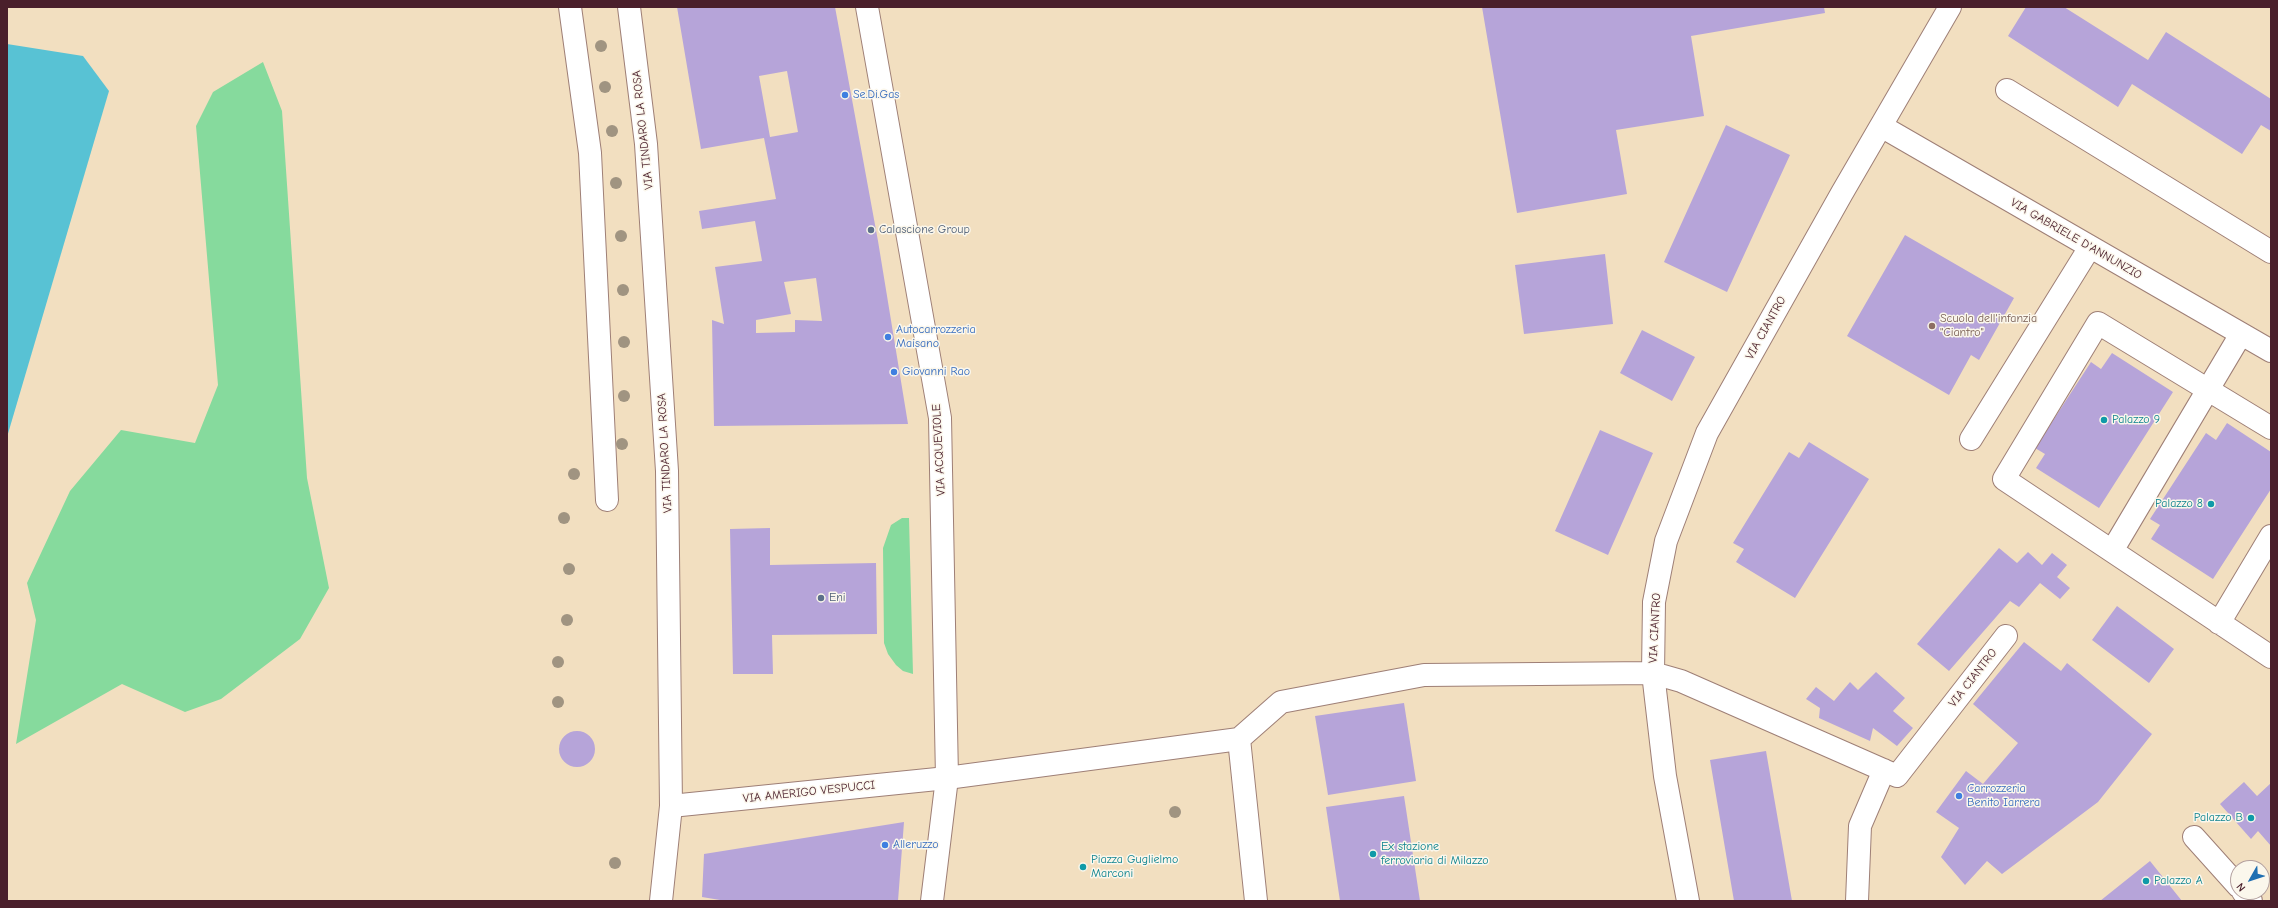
<!DOCTYPE html>
<style>
body{margin:0}
#map{position:relative;width:2278px;height:908px;overflow:hidden;background:#f2dfc0;font-family:"Comic Neue",sans-serif}
canvas{display:block}
.frame{position:absolute;inset:0;border:8px solid #4a1f2b;pointer-events:none}
.north{position:absolute;left:2230px;top:860px;width:40px;height:40px;box-sizing:border-box;background:#fbf7ec;border:1px solid #b4a19f;border-radius:50%;rotate:231deg;font-size:11px;font-weight:700;line-height:16px;text-align:center;color:#4a1f2b}
.north::after{content:'';display:block;margin:auto;width:14px;height:18px;background:#1f6fb2;clip-path:polygon(50% 0,100% 100%,50% 72%,0 100%)}
</style>
<div id="map">
<canvas width="2278" height="908"></canvas>
<div class="frame"></div>
<div class="north">N</div>
</div>
<script>
const c = document.querySelector('canvas').getContext('2d');
c.lineJoin = 'round';
function fill(path, color) {
  c.fillStyle = color;
  c.fill(path, 'evenodd');
}
function toPath(rows) {
  const path = new Path2D();
  for (const r of rows) {
    if (r.length === 3) {
      path.moveTo(r[0] + r[2], r[1]);
      path.arc(r[0], r[1], r[2], 0, 2 * Math.PI);
      continue;
    }
    path.moveTo(r[0], r[1]);
    for (let i = 2; i < r.length; i += 2) path.lineTo(r[i], r[i + 1]);
  }
  return path;
}
function strokePath(path, color, width, dash) {
  c.strokeStyle = color;
  c.lineWidth = width;
  c.lineCap = dash ? 'butt' : 'round';
  c.setLineDash(dash || []);
  c.stroke(path);
}
function label(font, color, halo, rows, align = 'center') {
  c.font = font + ' "Comic Neue",sans-serif';
  c.lineWidth = 3;
  c.setLineDash([]);
  c.textBaseline = 'middle';
  c.strokeStyle = halo;
  c.fillStyle = color;
  for (const [text, x, y, turn = 0] of rows) {
    c.save();
    c.translate(x, y);
    c.rotate((+turn || 0) * Math.PI / 180);
    c.textAlign = isNaN(turn) ? turn : align;
    if (halo) c.strokeText(text, 0, 0);
    c.fillText(text, 0, 0);
    c.restore();
  }
}
fill(toPath([
 [263,62,282,111,307,478,329,588,300,639,221,699,185,712,122,684,16,744,36,620,27,583,70,491,121,430,195,443,218,385,196,126,213,92],
 [902,518,909,518,913,674,903,671,896,665,888,654,884,643,883,548,891,525]
]), '#86da9d');
fill(toPath([
 [7,44,83,56,109,91,7,437]
]), '#58c2d4');
fill(toPath([
 [677,7,835,7,878,241,908,424,714,426,712,320,724,324,715,267,762,261,755,221,702,229,699,211,776,199,764,138,701,149],
 [787,71,798,132,770,137,759,76],
 [816,278,822,321,795,320,795,332,756,333,756,320,791,314,784,282],
 [1482,7,1824,7,1825,13,1691,36,1704,116,1616,130,1627,194,1517,213],
 [2026,7,2064,7,2148,60,2166,32,2271,99,2271,131,2261,125,2242,154,2132,84,2118,107,2008,36],
 [1726,125,1790,155,1727,292,1664,262],
 [1905,235,2014,298,1979,360,1971,355,1949,395,1847,336],
 [1605,254,1613,324,1524,334,1515,265],
 [1642,330,1695,357,1672,401,1620,373],
 [2112,353,2173,392,2099,508,2036,468,2045,454,2035,448,2091,362,2101,369],
 [2227,423,2271,452,2271,489,2213,579,2151,539,2160,525,2150,519,2206,433,2216,440],
 [1600,430,1653,453,1608,555,1555,531],
 [1809,442,1869,479,1795,598,1736,562,1744,549,1733,543,1789,452,1799,458],
 [770,528,770,565,876,563,877,634,772,635,773,674,733,674,730,529],
 [1999,548,2017,563,2028,552,2042,565,2052,553,2067,565,2057,577,2070,588,2060,599,2040,583,2019,607,2010,601,1949,671,1917,644],
 [2117,606,2174,649,2149,683,2092,640],
 [2024,642,2061,671,2067,663,2152,734,2098,802,2002,874,1987,861,1965,885,1941,857,1959,828,1936,812,1966,771,1983,784,2018,743,1973,704],
 [1876,672,1905,698,1893,711,1913,728,1897,746,1873,728,1870,741,1819,718,1820,708,1806,699,1816,687,1834,701,1850,682,1858,690],
 [1404,703,1416,781,1328,795,1315,716],
 [577,749,18],
 [1766,751,1792,901,1734,901,1710,760],
 [2244,782,2257,796,2271,783,2271,846,2258,831,2251,839,2220,804],
 [1404,796,1420,901,1340,901,1326,807],
 [904,822,898,901,726,901,702,897,704,854],
 [2150,861,2182,901,2100,901]
]), '#b6a4d9');
const minor = toPath([
 [570,7,590,153,607,500],
 [2007,90,2271,252],
 [1881,126,2271,351],
 [2271,428,2098,323,2004,479,2271,657],
 [1971,439,2090,247],
 [2112,551,2241,334],
 [2219,623,2271,536],
 [1239,739,1281,702,1424,675,1653,673,1681,681,1897,776,2006,636],
 [671,806,947,778,1239,739,1256,901],
 [2194,837,2238,886],
 [2243,892,2251,901],
 [1688,901,1665,776,1653,673,1654,602,1666,541,1707,433,1842,193,1950,7],
 [1857,901,1860,826,1884,770]
]);
const major = toPath([
 [629,7,646,144,667,471,671,806,661,901],
 [867,7,940,418,947,778,932,901]
]);
strokePath(minor, '#9e7f76', 24);
strokePath(major, '#9e7f76', 24);
strokePath(minor, '#fff', 22);
strokePath(major, '#fff', 22);
c.fillStyle = '#a09481';
for (const [x, y] of [
 [601,46],
 [605,87],
 [612,131],
 [616,183],
 [621,236],
 [623,290],
 [624,342],
 [624,396],
 [622,444],
 [574,474],
 [564,518],
 [569,569],
 [567,620],
 [558,662],
 [558,702],
 [1175,812],
 [615,863]
]) {
  c.beginPath();
  c.arc(x, y, 6, 0, 2 * Math.PI);
  c.fill();
}
for (const [x, y, r, color] of [
 [845,95,4,"#3f7fe0"],
 [871,230,4,"#5c6f8a"],
 [1932,326,4,"#8d6e63"],
 [888,337,4,"#3f7fe0"],
 [894,372,4,"#3f7fe0"],
 [2104,420,4,"#0f9aa8"],
 [2211,504,4,"#0f9aa8"],
 [821,598,4,"#5c6f8a"],
 [1959,796,4,"#3f7fe0"],
 [2251,818,4,"#0f9aa8"],
 [885,845,4,"#3f7fe0"],
 [1373,854,4,"#0f9aa8"],
 [1083,867,4,"#0f9aa8"],
 [2146,881,4,"#0f9aa8"]
]) {
  const dot = new Path2D();
  dot.arc(x, y, r, 0, 2 * Math.PI);
  c.fillStyle = color;
  c.fill(dot);
  strokePath(dot, '#fbf7ec', 1.5);
}
label('12px', '#366cbe', '#fbf7ec', [
 ["Se.Di.Gas",853,95],
 ["Autocarrozzeria",896,330],
 ["Maisano",896,344],
 ["Giovanni Rao",902,372],
 ["Carrozzeria",1967,789],
 ["Benito Iarrera",1967,803],
 ["Alleruzzo",893,845]
], 'left');
label('12px', '#4a1f2b', '#fbf7ec', [
 ["VIA TINDARO LA ROSA",643,130,-96],
 ["VIA GABRIELE D'ANNUNZIO",2076,239,30],
 ["VIA CIANTRO",1766,328,-61],
 ["VIA ACQUEVIOLE",939,450,-93],
 ["VIA TINDARO LA ROSA",665,453,-93],
 ["VIA CIANTRO",1655,628,-87],
 ["VIA CIANTRO",1973,678,-52],
 ["VIA AMERIGO VESPUCCI",809,792,-6]
]);
label('12px', '#4e5e75', '#fbf7ec', [
 ["Calascione Group",879,230],
 ["Eni",829,598]
], 'left');
label('12px', '#785e54', '#fbf7ec', [
 ["Scuola dell'infanzia",1940,319],
 ["\"Ciantro\"",1940,333]
], 'left');
label('12px', '#0d838f', '#fbf7ec', [
 ["Palazzo 9",2112,420],
 ["Palazzo 8",2203,504,"right"],
 ["Palazzo B",2243,818,"right"],
 ["Ex stazione",1381,847],
 ["ferroviaria di Milazzo",1381,861],
 ["Piazza Guglielmo",1091,860],
 ["Marconi",1091,874],
 ["Palazzo A",2154,881]
], 'left');
</script>
